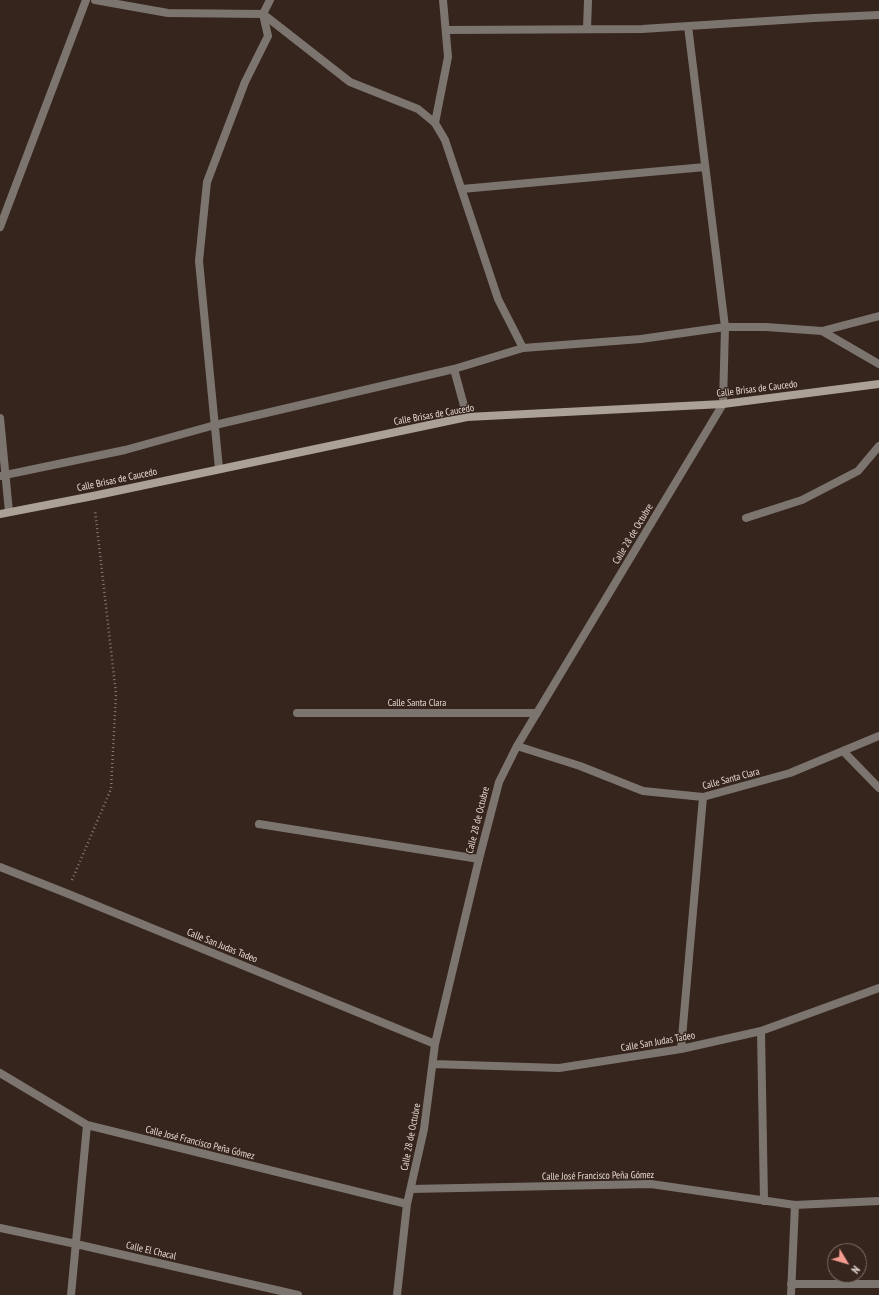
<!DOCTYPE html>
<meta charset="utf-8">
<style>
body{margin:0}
#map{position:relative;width:879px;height:1295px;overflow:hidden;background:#36251d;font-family:"PT Sans Narrow",sans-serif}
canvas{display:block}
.north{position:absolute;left:827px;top:1243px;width:40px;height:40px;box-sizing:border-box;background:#36251d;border:1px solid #7c6d66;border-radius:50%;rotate:128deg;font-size:11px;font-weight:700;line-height:16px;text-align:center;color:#e5d9d4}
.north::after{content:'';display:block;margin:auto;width:14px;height:18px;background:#f59c91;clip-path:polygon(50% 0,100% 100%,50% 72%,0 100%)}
</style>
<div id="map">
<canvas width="879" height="1295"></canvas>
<div class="north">N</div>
</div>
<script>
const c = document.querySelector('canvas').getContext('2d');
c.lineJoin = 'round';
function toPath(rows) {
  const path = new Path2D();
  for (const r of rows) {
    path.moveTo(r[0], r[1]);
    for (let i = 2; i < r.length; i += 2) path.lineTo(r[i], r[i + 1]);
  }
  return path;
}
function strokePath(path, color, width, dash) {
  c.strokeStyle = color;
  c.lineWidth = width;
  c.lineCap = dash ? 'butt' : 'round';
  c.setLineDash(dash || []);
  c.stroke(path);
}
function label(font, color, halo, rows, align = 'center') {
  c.font = font + ' "PT Sans Narrow",sans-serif';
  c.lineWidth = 3;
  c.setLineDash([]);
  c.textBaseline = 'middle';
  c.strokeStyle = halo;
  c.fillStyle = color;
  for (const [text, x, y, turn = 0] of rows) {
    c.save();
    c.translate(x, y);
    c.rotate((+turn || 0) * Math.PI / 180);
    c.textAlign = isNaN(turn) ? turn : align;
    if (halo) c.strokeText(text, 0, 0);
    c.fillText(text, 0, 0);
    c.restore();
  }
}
strokePath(toPath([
 [72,880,111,789,116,694,95,510]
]), '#877972', 2.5, [1, 3]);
strokePath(toPath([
 [746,518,802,500,858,471,879,446],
 [259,824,479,859]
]), '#7c756f', 8);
strokePath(toPath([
 [95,0,168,13,263,14,268,36,245,82,207,182,199,261,219,469],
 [270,0,263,14,350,82,418,109,435,123,445,140,498,299,523,348],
 [587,29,588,0],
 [446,30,642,29,814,18,879,15],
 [435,123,448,57,443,0],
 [462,189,705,167],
 [0,227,86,0],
 [822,331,879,316],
 [454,369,467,417],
 [0,418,9,512],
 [0,476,125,450,215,425,454,369,523,348,641,339,725,327,766,327,822,331,879,364],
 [297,713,537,713],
 [517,746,580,766,643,791,703,797,790,773,879,736],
 [843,751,879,788],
 [0,867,66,893,435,1044],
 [761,1031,764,1201],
 [681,1049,703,797],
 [433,1064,559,1068,681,1049,761,1031,879,988],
 [0,1073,87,1125,407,1204],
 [411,1189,651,1184,795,1205,879,1201],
 [0,1228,76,1244,298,1295],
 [791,1284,879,1284],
 [71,1295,87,1125],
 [397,1295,407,1204,424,1129,435,1044,479,859,499,782,517,746,723,404,725,327,688,26],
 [791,1295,795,1205]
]), '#7c756f', 8);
strokePath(toPath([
 [0,514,93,496,467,417,723,404,879,384]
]), '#aba196', 8);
label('10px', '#e5d9d4', '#36251d', [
 ["Calle Brisas de Caucedo",757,389,-7],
 ["Calle Brisas de Caucedo",434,415,-10],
 ["Calle Brisas de Caucedo",117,480,-12],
 ["Calle 28 de Octubre",633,534,-59],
 ["Calle Santa Clara",417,703],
 ["Calle Santa Clara",731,779,-15],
 ["Calle 28 de Octubre",478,820,-76],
 ["Calle San Judas Tadeo",222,946,22],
 ["Calle San Judas Tadeo",658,1042,-10],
 ["Calle 28 de Octubre",411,1137,-79],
 ["Calle José Francisco Peña Gómez",200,1143,14],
 ["Calle José Francisco Peña Gómez",598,1176,-1],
 ["Calle El Chacal",151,1251,13]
]);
</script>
